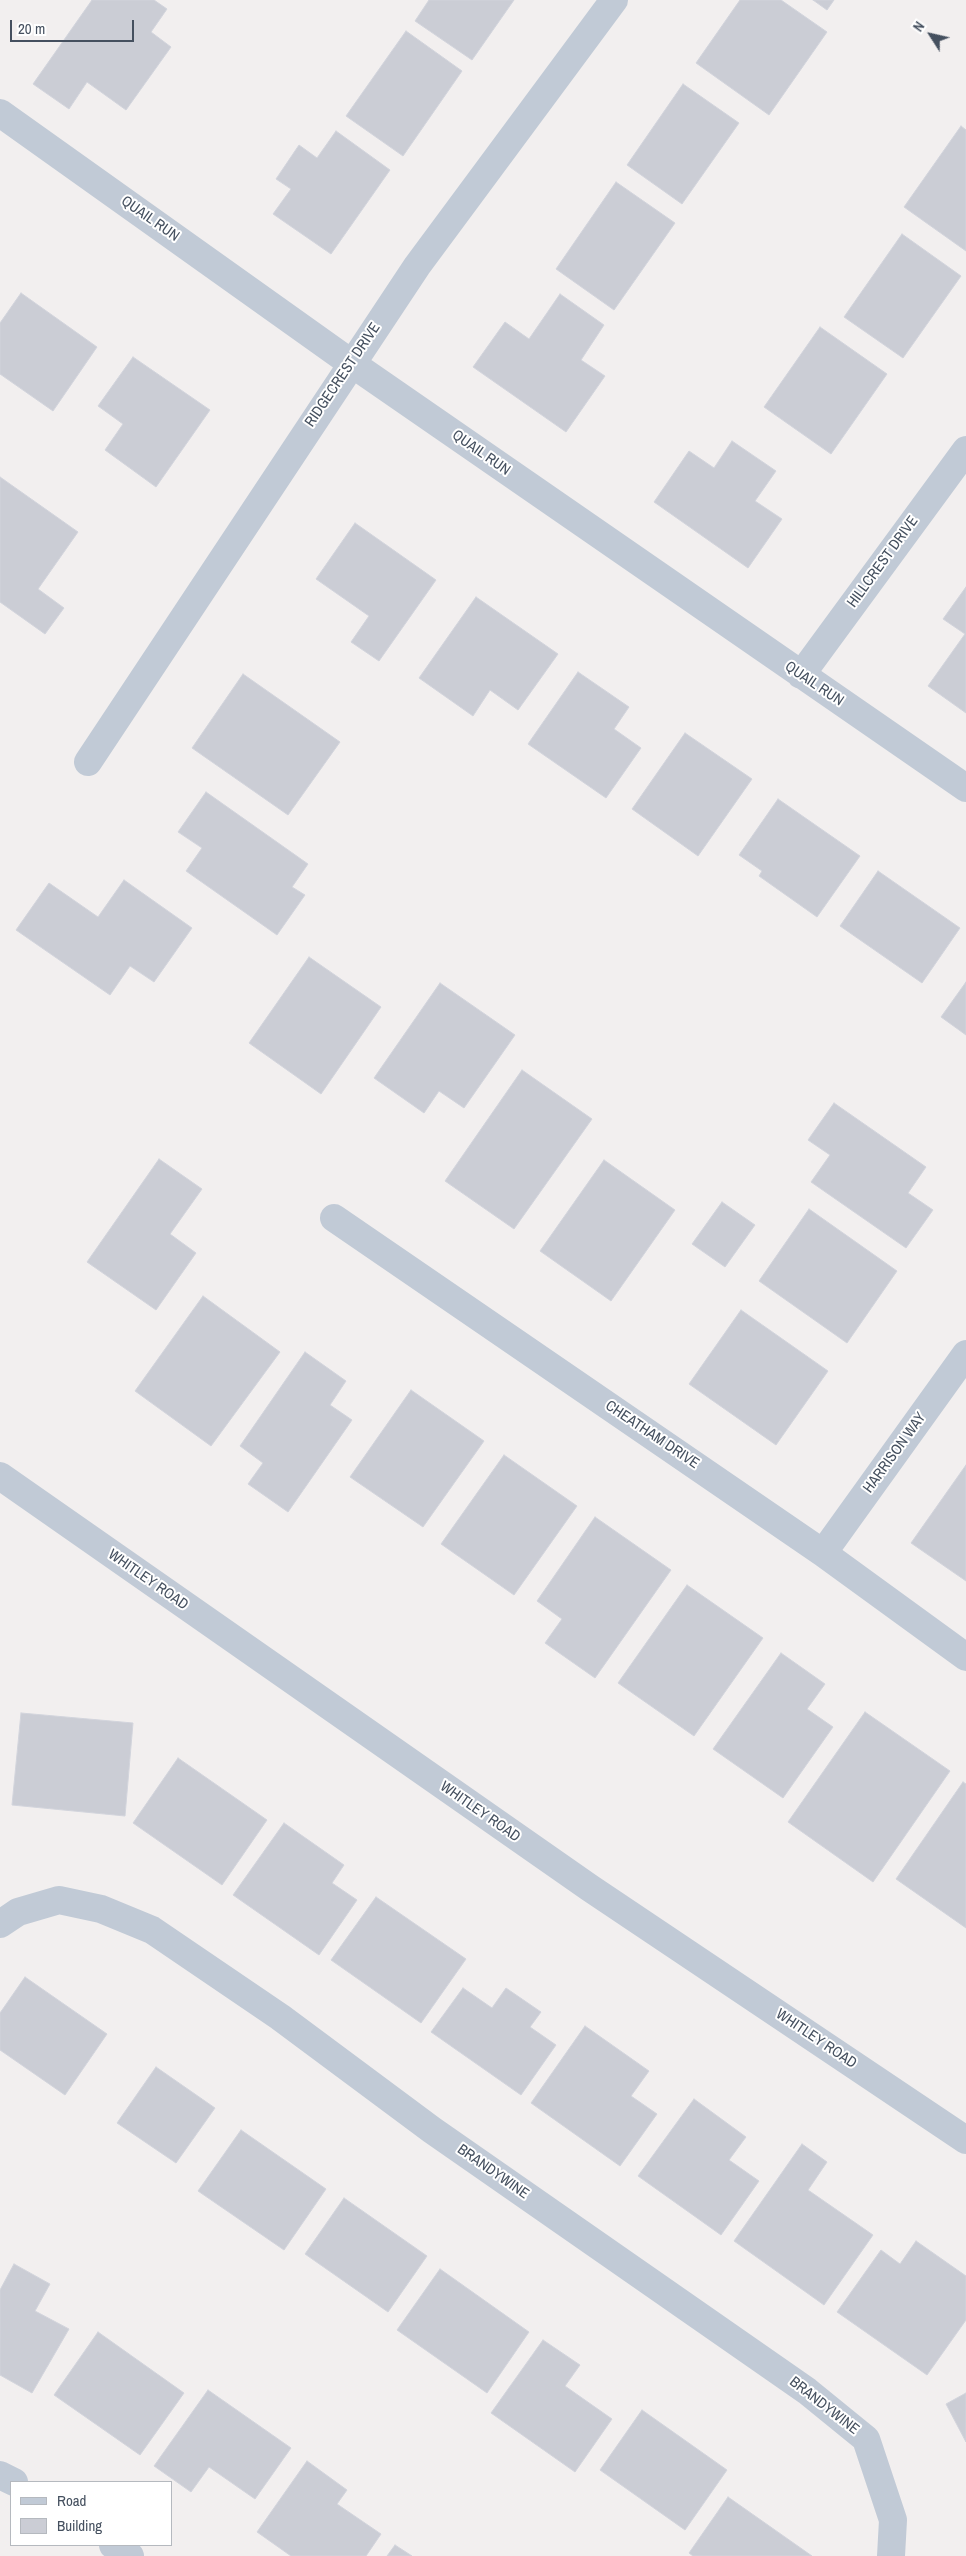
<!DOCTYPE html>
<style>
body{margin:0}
#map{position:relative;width:966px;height:2556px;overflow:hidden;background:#f2efef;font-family:"Archivo Narrow",sans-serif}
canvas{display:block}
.legend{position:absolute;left:10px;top:2481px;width:162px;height:65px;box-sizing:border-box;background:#fff;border:1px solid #b5b9bf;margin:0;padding:6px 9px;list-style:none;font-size:15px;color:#45505f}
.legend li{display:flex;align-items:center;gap:10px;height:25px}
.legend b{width:25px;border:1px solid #b5b9bf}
.north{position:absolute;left:906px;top:10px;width:50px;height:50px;-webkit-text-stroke:4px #fff;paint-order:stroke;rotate:305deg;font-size:14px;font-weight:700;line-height:20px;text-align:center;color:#45505f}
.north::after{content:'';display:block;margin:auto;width:18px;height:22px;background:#45505f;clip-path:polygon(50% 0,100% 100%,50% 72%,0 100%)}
.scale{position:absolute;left:10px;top:20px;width:124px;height:22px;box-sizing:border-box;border:2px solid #45505f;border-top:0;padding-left:6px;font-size:15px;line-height:18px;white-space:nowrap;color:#45505f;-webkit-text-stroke:4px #fff;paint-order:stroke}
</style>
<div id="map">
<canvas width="966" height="2556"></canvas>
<ul class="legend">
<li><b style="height:6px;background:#c1cad6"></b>Road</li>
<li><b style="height:14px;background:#cbcdd5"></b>Building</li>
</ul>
<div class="north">N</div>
<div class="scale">20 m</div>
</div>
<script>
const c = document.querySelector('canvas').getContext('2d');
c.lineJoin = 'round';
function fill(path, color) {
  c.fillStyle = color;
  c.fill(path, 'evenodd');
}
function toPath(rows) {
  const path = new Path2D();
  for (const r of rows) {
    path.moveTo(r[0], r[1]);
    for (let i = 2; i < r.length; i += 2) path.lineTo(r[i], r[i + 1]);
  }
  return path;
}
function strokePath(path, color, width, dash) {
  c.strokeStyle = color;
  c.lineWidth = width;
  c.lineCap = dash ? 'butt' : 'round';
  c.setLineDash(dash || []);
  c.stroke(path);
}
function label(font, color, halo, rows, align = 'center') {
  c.font = font + ' "Archivo Narrow",sans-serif';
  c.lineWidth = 4;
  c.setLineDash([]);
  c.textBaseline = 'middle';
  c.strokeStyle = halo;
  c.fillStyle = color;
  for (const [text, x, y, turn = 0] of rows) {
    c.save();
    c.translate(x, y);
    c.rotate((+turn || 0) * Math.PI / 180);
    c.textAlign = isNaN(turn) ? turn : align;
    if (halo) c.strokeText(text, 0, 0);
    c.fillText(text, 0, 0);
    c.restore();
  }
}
const building = toPath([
 [92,0,154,0,167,9,151,32,171,47,126,110,87,82,69,109,33,84,92,0],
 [429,0,514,0,472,60,415,21,429,0],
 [740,0,781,0,827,32,769,115,696,63,740,0],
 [813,0,834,0,827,10,813,0],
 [406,31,462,71,403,156,346,116,406,31],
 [683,84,739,123,682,204,627,165,683,84],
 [961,126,966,130,966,251,904,207,961,126],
 [336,131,390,170,331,254,273,214,291,189,276,179,299,145,317,158,336,131],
 [616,182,675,223,614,310,556,269,616,182],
 [902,234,961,276,903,358,844,317,902,234],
 [21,293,97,347,53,411,0,374,0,323,21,293],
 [560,294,604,325,581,360,605,376,566,432,473,367,505,322,529,339,560,294],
 [820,327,887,374,831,454,764,407,820,327],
 [133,357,210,410,156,487,105,450,123,424,98,406,133,357],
 [732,441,776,471,755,501,782,519,748,568,654,502,689,451,714,468,732,441],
 [0,477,78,532,38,589,64,608,45,634,0,602,0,477],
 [355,523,436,580,379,661,351,642,369,616,316,579,355,523],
 [966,587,966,713,928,686,965,634,943,619,966,587],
 [476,597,558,654,518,710,490,690,473,716,419,678,476,597],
 [578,672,629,707,614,729,641,748,606,798,528,744,578,672],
 [243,674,340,742,288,815,192,748,243,674],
 [685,733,752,779,698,856,632,809,685,733],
 [206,792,308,864,292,887,305,895,277,935,186,871,202,848,178,832,206,792],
 [778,799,860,856,817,917,759,876,762,871,739,855,778,799],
 [878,871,960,928,922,983,840,926,878,871],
 [124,880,192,928,154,982,130,966,110,995,16,930,49,883,98,917,124,880],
 [309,957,381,1007,321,1094,249,1043,309,957],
 [966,982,966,1035,941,1017,966,982],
 [440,983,515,1035,464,1108,439,1091,424,1113,374,1078,440,983],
 [522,1070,592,1119,514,1229,445,1181,522,1070],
 [834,1103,926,1167,908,1193,933,1210,906,1248,811,1182,830,1155,808,1140,834,1103],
 [159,1159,202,1189,170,1234,196,1253,156,1310,87,1262,159,1159],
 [604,1160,675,1210,611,1301,540,1251,604,1160],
 [722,1202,755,1225,725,1267,692,1244,722,1202],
 [809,1209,897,1271,847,1343,759,1281,809,1209],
 [203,1296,280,1352,211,1446,135,1391,203,1296],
 [741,1310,828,1371,776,1445,689,1384,741,1310],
 [305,1352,346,1381,330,1405,352,1420,288,1512,248,1484,263,1463,240,1446,305,1352],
 [411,1390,484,1441,423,1527,350,1477,411,1390],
 [504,1455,577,1506,514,1595,441,1544,504,1455],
 [966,1465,966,1581,911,1543,966,1465],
 [595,1517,671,1570,595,1678,545,1643,562,1619,537,1601,595,1517],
 [687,1585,763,1638,694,1736,618,1683,687,1585],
 [781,1653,825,1684,807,1709,833,1727,783,1798,713,1749,781,1653],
 [865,1712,950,1771,873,1882,788,1822,865,1712],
 [21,1713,133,1723,125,1816,12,1805,21,1713],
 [178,1758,267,1820,222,1885,133,1823,178,1758],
 [963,1782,966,1784,966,1928,896,1879,963,1782],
 [284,1823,344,1865,332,1883,357,1900,319,1955,233,1895,284,1823],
 [376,1897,466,1959,421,2023,331,1960,376,1897],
 [25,1977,107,2034,65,2095,0,2050,0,2013,25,1977],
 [463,1988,492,2008,506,1988,541,2012,530,2027,556,2045,521,2095,431,2032,463,1988],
 [585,2026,649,2071,631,2096,657,2114,620,2166,531,2103,585,2026],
 [156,2067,215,2108,176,2163,117,2123,156,2067],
 [694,2099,746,2137,729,2160,759,2181,721,2235,638,2176,694,2099],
 [241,2130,326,2189,284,2250,198,2191,241,2130],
 [802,2144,827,2162,808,2190,873,2235,824,2305,734,2241,802,2144],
 [344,2198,427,2256,388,2312,305,2254,344,2198],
 [916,2241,966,2276,966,2320,927,2375,837,2312,881,2250,900,2264,916,2241],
 [14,2264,50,2284,35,2311,69,2329,32,2393,0,2375,0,2290,14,2264],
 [440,2269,529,2332,487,2393,397,2330,440,2269],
 [98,2332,184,2393,140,2455,54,2395,98,2332],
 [543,2340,580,2365,565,2386,612,2419,575,2472,491,2413,543,2340],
 [208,2390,291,2448,255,2499,209,2467,191,2492,154,2466,208,2390],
 [966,2393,966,2442,946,2404,966,2393],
 [642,2410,727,2470,685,2530,600,2470,642,2410],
 [307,2461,347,2490,337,2504,381,2534,366,2556,291,2556,257,2532,307,2461],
 [728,2497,812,2556,693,2556,689,2553,728,2497],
 [395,2545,412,2556,387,2556,395,2545]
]);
fill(building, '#cbcdd5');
strokePath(building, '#d2d4dc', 1);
strokePath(toPath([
 [0,113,351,363,966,788],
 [801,675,966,450],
 [88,762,417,266,614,0],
 [334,1218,823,1553,966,1657],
 [0,1476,590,1888,966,2140],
 [823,1553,966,1354],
 [0,1924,18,1912,59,1900,101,1909,152,1930,280,2017,432,2130,807,2391,866,2439,893,2520,891,2556],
 [0,2475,14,2482],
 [113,2545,130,2556]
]), '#c1cad6', 28);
label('15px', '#45505f', '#fff', [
 ["QUAIL RUN",150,219,35],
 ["RIDGECREST DRIVE",343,375,-56],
 ["QUAIL RUN",481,453,35],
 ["HILLCREST DRIVE",883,562,-54],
 ["QUAIL RUN",814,684,34],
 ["CHEATHAM DRIVE",652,1435,34],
 ["HARRISON WAY",895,1453,-54],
 ["WHITLEY ROAD",148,1580,35],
 ["WHITLEY ROAD",480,1812,35],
 ["WHITLEY ROAD",816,2039,34],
 ["BRANDYWINE",493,2172,35],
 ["BRANDYWINE",824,2406,38]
]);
</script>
